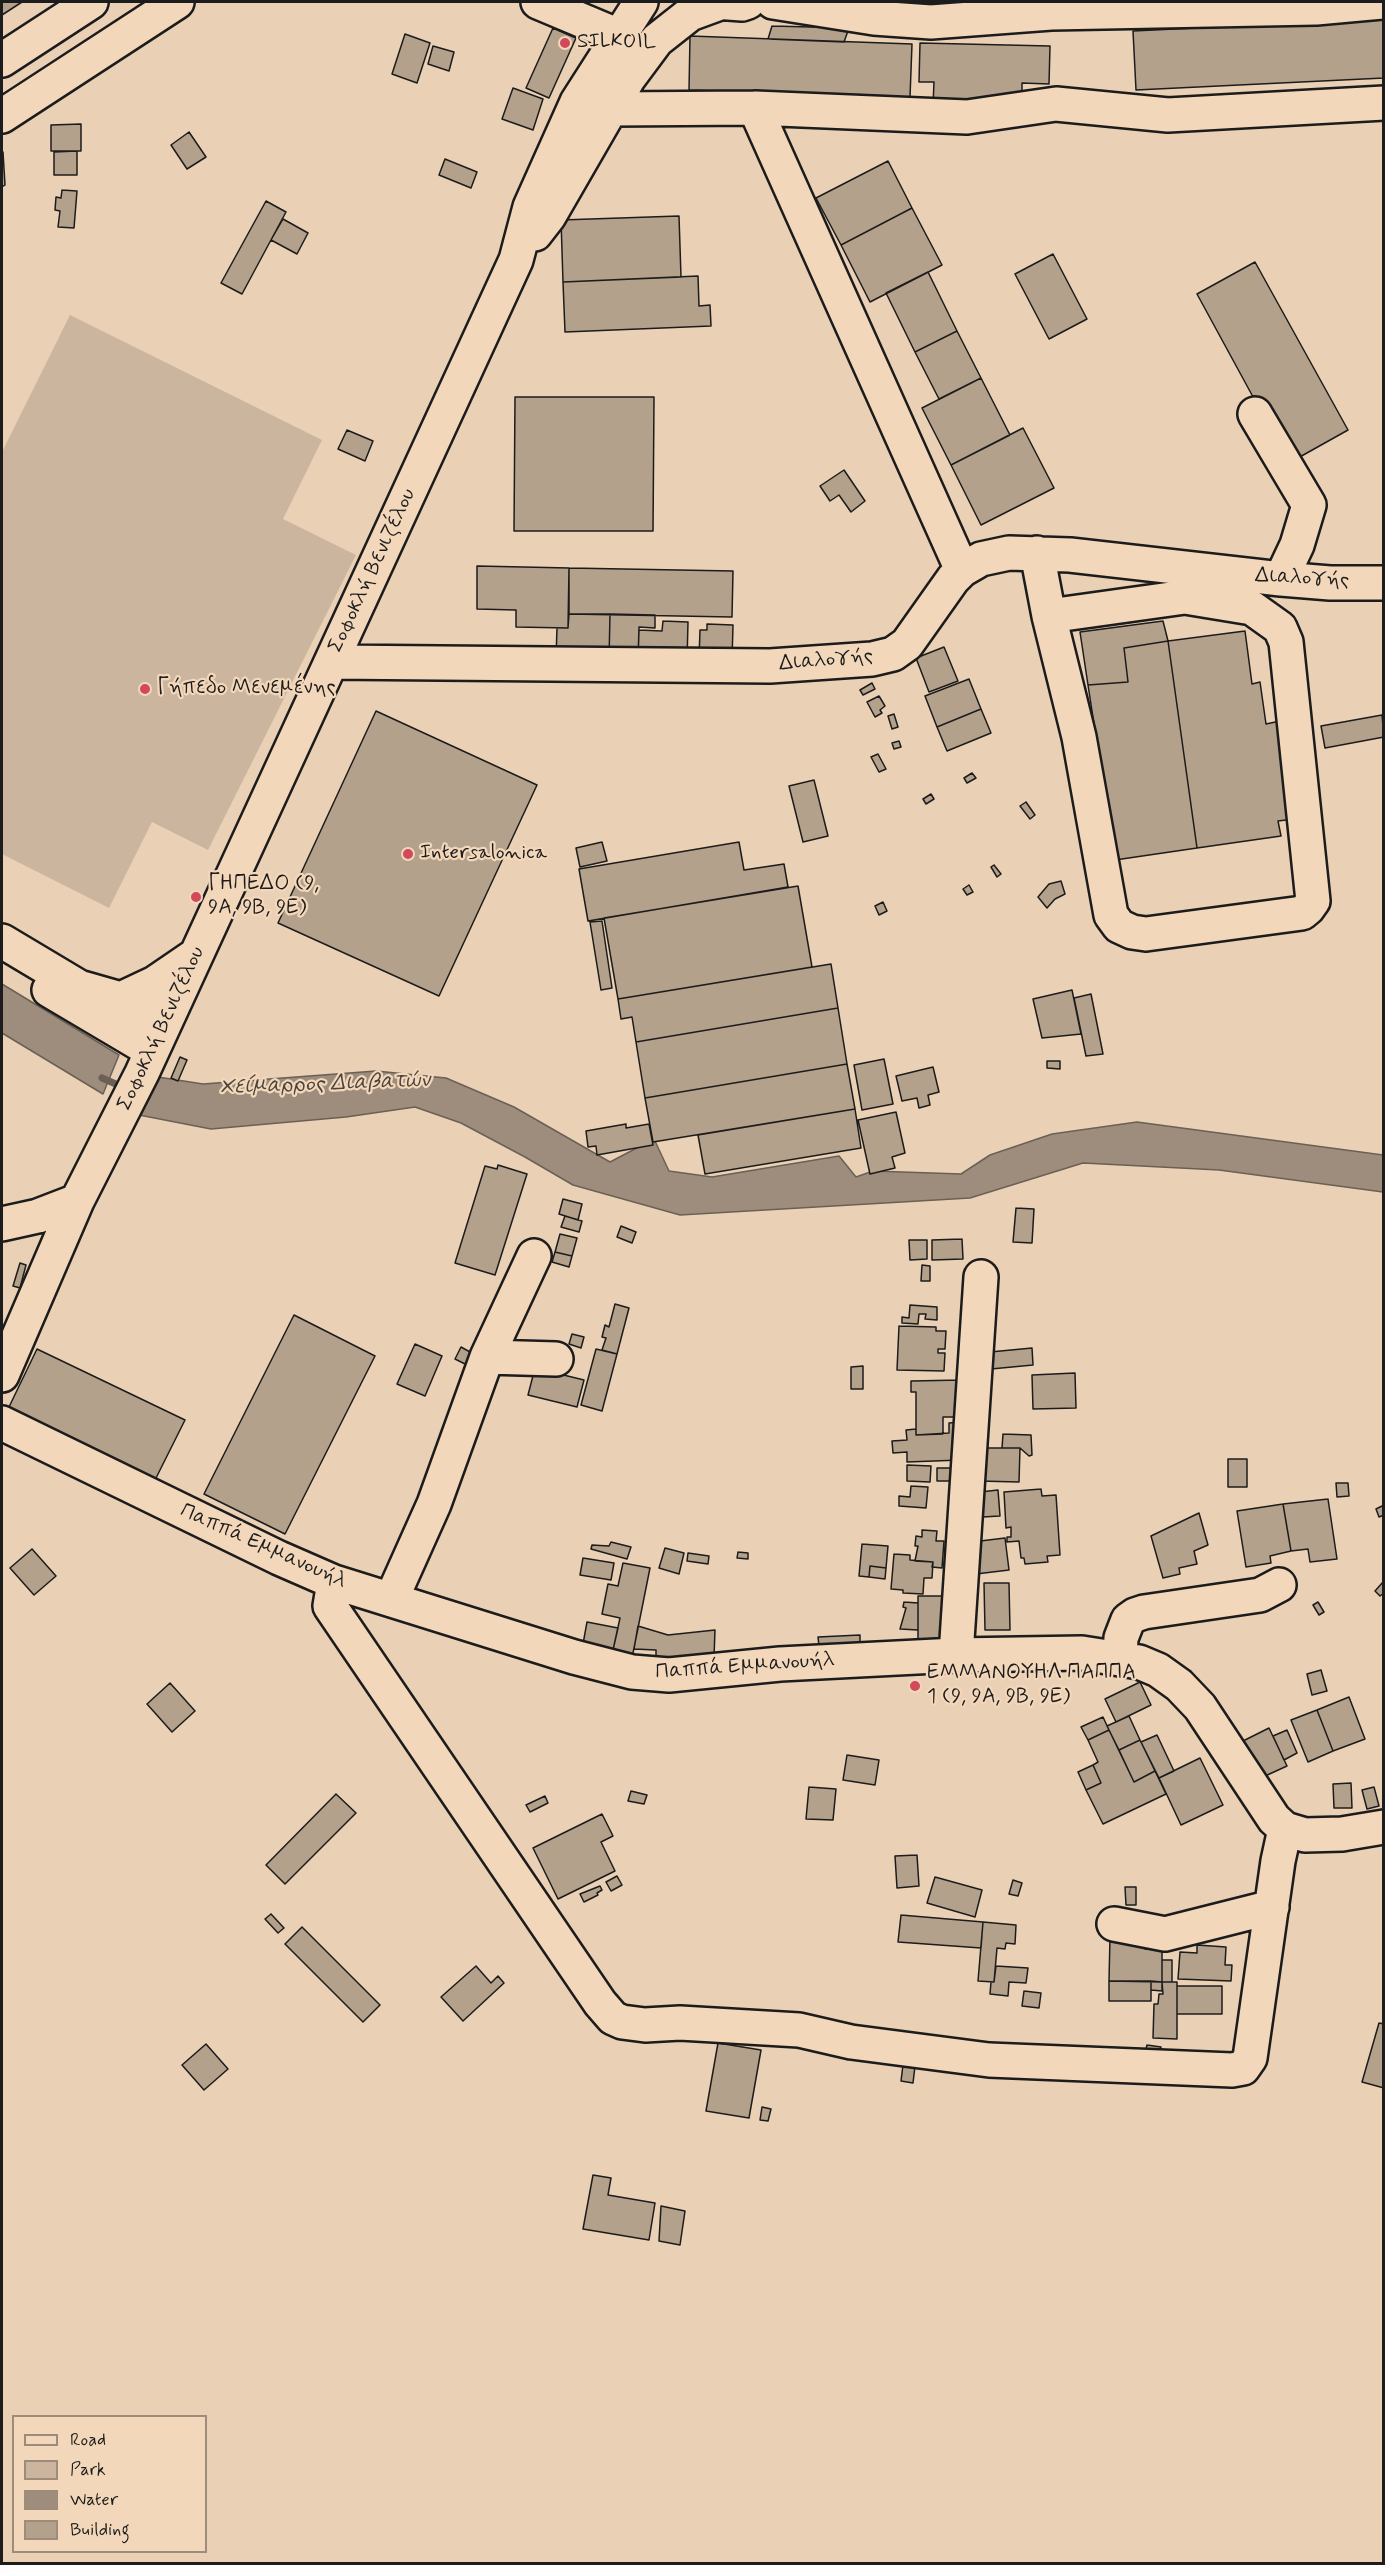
<!DOCTYPE html>
<meta charset="utf-8">
<style>
body{margin:0}
#map{position:relative;width:1385px;height:2565px;overflow:hidden;background:#ead0b4;font-family:Mynerve,sans-serif}
canvas{display:block}
.frame{position:absolute;inset:0;border:3px solid #1c1c1c;pointer-events:none}
.legend{position:absolute;left:12px;top:2415px;width:195px;height:138px;box-sizing:border-box;background:#f3d7ba;border:2px solid #9d8c7b;margin:0;padding:8px 10px;list-style:none;font-size:18px;color:#1c1c1c}
.legend li{display:flex;align-items:center;gap:12px;height:30px}
.legend b{width:30px;border:2px solid #9d8c7b}
</style>
<div id="map">
<canvas width="1385" height="2565"></canvas>
<div class="frame"></div>
<ul class="legend">
<li><b style="height:8px;background:#f3d7ba"></b>Road</li>
<li><b style="height:16px;background:#ccb59e"></b>Park</li>
<li><b style="height:16px;background:#9e8d7c"></b>Water</li>
<li><b style="height:16px;background:#b4a18b"></b>Building</li>
</ul>
</div>
<script>
const c = document.querySelector('canvas').getContext('2d');
c.lineJoin = 'round';
function fill(path, color) {
  c.fillStyle = color;
  c.fill(path, 'evenodd');
}
function toPath(rows) {
  const path = new Path2D();
  for (const r of rows) {
    path.moveTo(r[0], r[1]);
    for (let i = 2; i < r.length; i += 2) path.lineTo(r[i], r[i + 1]);
  }
  return path;
}
function strokePath(path, color, width, dash) {
  c.strokeStyle = color;
  c.lineWidth = width;
  c.lineCap = dash ? 'butt' : 'round';
  c.setLineDash(dash || []);
  c.stroke(path);
}
function label(font, color, halo, rows, align = 'center') {
  c.font = font + ' Mynerve,sans-serif';
  c.lineWidth = 4.5;
  c.setLineDash([]);
  c.textBaseline = 'middle';
  c.strokeStyle = halo;
  c.fillStyle = color;
  for (const [text, x, y, turn = 0] of rows) {
    c.save();
    c.translate(x, y);
    c.rotate((+turn || 0) * Math.PI / 180);
    c.textAlign = isNaN(turn) ? turn : align;
    if (halo) c.strokeText(text, 0, 0);
    c.fillText(text, 0, 0);
    c.restore();
  }
}
fill(toPath([
 [70,315,322,440,283,519,356,555,208,850,152,822,109,908,2,854,2,452]
]), '#ccb59e');
const water = toPath([
 [2,984,119,1055,103,1094,2,1033,2,984],
 [376,1071,446,1078,514,1107,610,1162,654,1139,669,1171,712,1177,839,1156,856,1177,873,1171,961,1174,990,1155,1052,1134,1137,1122,1383,1155,1383,1192,1219,1170,1083,1163,970,1198,680,1215,573,1185,525,1157,461,1123,415,1107,346,1117,211,1129,139,1115,158,1077,203,1084,376,1071]
]);
fill(water, '#9e8d7c');
strokePath(water, '#6a6056', 1.5);
strokePath(toPath([
 [102,1078,125,1088]
]), '#6a6056', 7);
const building = toPath([
 [2,2,22,2,2,15,2,2],
 [1384,19,1384,78,1136,90,1133,31,1384,19],
 [772,26,849,28,844,42,768,39,772,26],
 [553,28,576,38,549,98,526,88,553,28],
 [405,34,430,43,417,83,392,74,405,34],
 [690,36,912,44,910,97,689,90,690,36],
 [920,43,1050,46,1049,84,1022,83,1022,98,933,105,934,82,919,82,920,43],
 [433,46,454,52,449,71,428,64,433,46],
 [513,88,543,99,533,130,502,119,513,88],
 [81,124,81,151,51,151,51,125,81,124],
 [189,132,206,157,187,169,171,145,189,132],
 [77,151,77,175,54,175,54,152,77,151],
 [3,152,5,185,2,187,2,153,3,152],
 [445,159,477,172,471,188,439,175,445,159],
 [888,161,912,208,841,245,816,198,888,161],
 [62,190,77,191,74,228,58,227,60,211,55,210,56,197,61,198,62,190],
 [266,201,286,212,242,294,221,283,266,201],
 [912,208,942,265,870,302,841,245,912,208],
 [679,216,681,277,563,282,561,220,679,216],
 [283,219,308,233,297,254,271,240,283,219],
 [1053,254,1087,319,1049,339,1015,274,1053,254],
 [1255,262,1348,430,1289,463,1197,294,1255,262],
 [928,272,957,331,915,352,886,293,928,272],
 [698,276,699,306,710,305,711,326,565,332,563,282,698,276],
 [957,331,981,378,939,399,915,352,957,331],
 [981,378,1010,435,951,465,922,408,981,378],
 [515,397,654,397,653,531,514,531,515,397],
 [1023,428,1054,488,981,525,951,465,1023,428],
 [347,430,373,441,365,461,338,449,347,430],
 [844,470,865,501,851,512,839,495,830,501,820,486,844,470],
 [477,566,569,568,568,628,516,627,516,610,477,609,477,566],
 [569,568,733,571,732,617,569,614,569,568],
 [569,614,610,614,609,660,556,658,557,628,568,628,569,614],
 [610,614,655,615,655,628,639,627,638,660,609,660,610,614],
 [663,621,688,622,687,662,638,660,639,630,662,631,663,621],
 [1163,621,1168,641,1124,648,1128,682,1088,685,1080,632,1163,621],
 [707,624,733,625,732,660,699,659,700,630,707,630,707,624],
 [1245,631,1252,684,1260,682,1266,724,1280,721,1294,819,1278,821,1281,836,1197,848,1168,641,1245,631],
 [1168,641,1197,848,1115,860,1088,685,1128,682,1124,648,1168,641],
 [944,647,958,681,929,692,916,658,944,647],
 [969,679,981,709,937,727,925,696,969,679],
 [872,683,875,689,863,695,860,690,872,683],
 [879,696,885,706,880,710,882,713,875,717,867,702,879,696],
 [981,709,991,733,947,751,937,727,981,709],
 [376,711,537,785,439,996,278,923,376,711],
 [894,714,898,727,892,729,888,716,894,714],
 [1382,715,1384,737,1325,748,1321,726,1382,715],
 [899,741,901,747,894,749,892,743,899,741],
 [878,754,886,769,879,772,871,757,878,754],
 [972,773,976,778,967,783,964,778,972,773],
 [814,780,828,836,803,842,789,786,814,780],
 [931,794,934,799,926,804,923,799,931,794],
 [1026,802,1035,815,1030,819,1020,806,1026,802],
 [602,842,607,861,580,867,576,848,602,842],
 [739,842,744,870,784,864,788,887,588,921,579,869,739,842],
 [994,865,1001,874,997,877,991,867,994,865],
 [1061,881,1065,894,1055,899,1047,908,1038,897,1049,884,1061,881],
 [969,885,973,892,967,895,963,889,969,885],
 [798,886,812,967,618,999,604,918,798,886],
 [883,902,887,911,879,915,875,906,883,902],
 [602,921,612,988,601,990,590,922,602,921],
 [831,964,838,1008,636,1042,632,1017,621,1019,618,999,831,964],
 [1072,990,1081,1034,1042,1038,1033,999,1072,990],
 [1091,994,1103,1054,1086,1056,1074,998,1091,994],
 [838,1008,847,1064,645,1098,636,1042,838,1008],
 [180,1057,187,1060,178,1081,171,1078,180,1057],
 [884,1059,893,1104,862,1110,854,1065,884,1059],
 [1047,1061,1060,1061,1060,1069,1047,1068,1047,1061],
 [847,1064,855,1109,653,1142,645,1098,847,1064],
 [933,1067,939,1092,928,1095,930,1105,919,1108,917,1098,902,1101,896,1076,933,1067],
 [855,1109,861,1148,705,1174,698,1135,855,1109],
 [896,1112,905,1153,892,1157,895,1168,870,1174,858,1120,896,1112],
 [626,1124,626,1128,649,1124,653,1145,597,1155,596,1146,588,1147,586,1131,626,1124],
 [498,1165,527,1174,495,1275,455,1263,485,1166,497,1169,498,1165],
 [563,1199,582,1204,578,1220,559,1214,563,1199],
 [1016,1208,1034,1209,1032,1243,1013,1242,1016,1208],
 [565,1216,582,1221,579,1232,561,1227,565,1216],
 [621,1226,636,1232,632,1243,617,1237,621,1226],
 [560,1234,577,1238,572,1256,555,1252,560,1234],
 [962,1239,963,1259,932,1260,932,1240,962,1239],
 [909,1240,927,1240,927,1259,910,1260,909,1240],
 [555,1252,572,1256,569,1267,552,1262,555,1252],
 [20,1263,26,1265,20,1288,13,1286,20,1263],
 [922,1265,930,1266,930,1281,921,1281,922,1265],
 [615,1304,629,1308,617,1354,602,1350,606,1338,602,1337,605,1325,609,1327,615,1304],
 [910,1305,937,1307,937,1320,925,1319,926,1314,919,1314,918,1324,902,1323,902,1317,909,1318,910,1305],
 [294,1315,375,1356,285,1534,204,1494,294,1315],
 [899,1326,936,1327,936,1331,946,1331,945,1349,938,1349,938,1353,945,1353,944,1371,897,1370,899,1326],
 [572,1334,584,1337,581,1348,569,1344,572,1334],
 [415,1344,442,1356,425,1396,397,1384,415,1344],
 [461,1347,479,1357,473,1368,455,1359,461,1347],
 [1032,1348,1033,1365,991,1369,990,1352,1032,1348],
 [37,1349,185,1420,155,1480,8,1409,37,1349],
 [596,1349,617,1354,602,1411,581,1405,596,1349],
 [863,1366,863,1389,851,1389,851,1367,863,1366],
 [535,1368,584,1380,577,1407,528,1395,535,1368],
 [1075,1373,1076,1408,1033,1409,1032,1375,1075,1373],
 [962,1380,957,1417,943,1417,943,1434,916,1435,916,1392,911,1392,911,1381,962,1380],
 [960,1422,961,1460,907,1462,907,1452,893,1453,892,1441,907,1440,906,1430,916,1429,916,1435,949,1433,949,1423,960,1422],
 [1003,1434,1031,1435,1032,1455,1029,1456,1020,1448,1002,1448,1003,1434],
 [980,1448,1020,1448,1019,1482,979,1481,980,1448],
 [1228,1459,1247,1459,1247,1487,1228,1487,1228,1459],
 [907,1465,931,1466,930,1482,907,1481,907,1465],
 [937,1468,957,1468,957,1481,937,1481,937,1468],
 [1336,1483,1348,1483,1349,1496,1337,1497,1336,1483],
 [911,1486,928,1487,926,1508,899,1506,899,1496,910,1497,911,1486],
 [1041,1489,1042,1496,1056,1495,1060,1555,1047,1556,1048,1562,1025,1564,1024,1558,1021,1558,1019,1541,1007,1542,1007,1537,1011,1537,1011,1527,1006,1528,1004,1492,1041,1489],
 [998,1490,1000,1516,982,1517,980,1492,998,1490],
 [1328,1499,1337,1559,1310,1562,1308,1549,1291,1551,1283,1504,1328,1499],
 [1283,1504,1291,1551,1270,1556,1271,1563,1246,1567,1237,1511,1283,1504],
 [1384,1505,1384,1515,1379,1517,1376,1509,1384,1505],
 [1199,1513,1208,1545,1194,1551,1197,1564,1179,1568,1180,1574,1163,1578,1151,1536,1199,1513],
 [922,1530,937,1531,936,1541,944,1541,942,1568,932,1567,933,1562,915,1561,918,1546,915,1546,916,1536,922,1537,922,1530],
 [1005,1538,1009,1570,976,1574,972,1542,1005,1538],
 [611,1542,631,1547,627,1559,591,1549,592,1545,609,1546,611,1542],
 [862,1544,888,1546,886,1568,870,1566,869,1577,859,1576,862,1544],
 [665,1548,684,1553,679,1574,659,1568,665,1548],
 [32,1549,56,1576,34,1595,10,1568,32,1549],
 [738,1552,748,1553,748,1559,737,1558,738,1552],
 [688,1553,709,1556,708,1564,687,1561,688,1553],
 [894,1554,910,1555,910,1560,933,1562,932,1578,924,1578,923,1594,903,1593,903,1590,891,1589,894,1554],
 [583,1558,614,1563,611,1580,580,1575,583,1558],
 [623,1563,650,1568,632,1658,623,1657,624,1652,613,1650,620,1618,602,1614,608,1584,618,1586,623,1563],
 [870,1566,886,1568,885,1579,869,1577,870,1566],
 [1383,1582,1384,1593,1380,1596,1375,1591,1383,1582],
 [984,1583,1009,1583,1010,1630,985,1630,984,1583],
 [918,1596,948,1596,948,1643,918,1643,918,1596],
 [904,1602,918,1603,918,1630,900,1629,906,1608,903,1607,904,1602],
 [1318,1602,1324,1612,1319,1615,1313,1605,1318,1602],
 [587,1622,618,1628,613,1650,583,1644,587,1622],
 [638,1626,668,1635,715,1630,714,1657,656,1660,656,1650,634,1649,638,1626],
 [860,1635,860,1644,819,1646,818,1637,860,1635],
 [1321,1670,1327,1691,1312,1695,1307,1674,1321,1670],
 [1140,1682,1151,1705,1116,1722,1105,1699,1140,1682],
 [170,1683,195,1711,172,1732,147,1704,170,1683],
 [1349,1697,1365,1739,1333,1751,1317,1710,1349,1697],
 [1317,1710,1333,1751,1308,1762,1291,1720,1317,1710],
 [1129,1716,1140,1740,1119,1750,1107,1726,1129,1716],
 [1103,1717,1109,1730,1088,1740,1081,1727,1103,1717],
 [1269,1728,1287,1766,1252,1782,1235,1745,1269,1728],
 [1109,1730,1134,1782,1155,1771,1166,1794,1103,1824,1086,1790,1101,1783,1093,1765,1098,1762,1088,1740,1109,1730],
 [1287,1730,1297,1753,1284,1760,1273,1736,1287,1730],
 [1157,1735,1174,1771,1159,1778,1141,1742,1157,1735],
 [1140,1740,1155,1771,1134,1782,1119,1750,1140,1740],
 [847,1755,879,1760,875,1785,843,1780,847,1755],
 [1200,1758,1223,1805,1181,1825,1159,1778,1200,1758],
 [1093,1765,1101,1783,1086,1790,1078,1772,1093,1765],
 [1351,1783,1352,1808,1334,1808,1333,1784,1351,1783],
 [809,1787,836,1789,833,1820,806,1819,809,1787],
 [1374,1787,1379,1806,1367,1809,1362,1790,1374,1787],
 [631,1791,647,1795,644,1804,628,1801,631,1791],
 [336,1794,356,1813,285,1884,266,1865,336,1794],
 [545,1796,548,1803,530,1812,526,1805,545,1796],
 [602,1814,613,1836,601,1842,615,1871,558,1899,533,1848,602,1814],
 [917,1855,919,1886,897,1888,895,1856,917,1855],
 [617,1876,622,1885,611,1891,606,1882,617,1876],
 [935,1877,982,1890,975,1917,927,1903,935,1877],
 [1013,1880,1022,1883,1018,1896,1009,1894,1013,1880],
 [600,1886,602,1890,597,1893,598,1895,584,1902,580,1894,600,1886],
 [1125,1887,1136,1887,1136,1905,1126,1905,1125,1887],
 [271,1914,284,1928,278,1933,265,1919,271,1914],
 [901,1915,983,1922,981,1948,898,1942,901,1915],
 [983,1922,1016,1925,1015,1944,1006,1943,1005,1949,997,1948,994,1982,978,1981,983,1922],
 [302,1927,380,2005,363,2022,285,1944,302,1927],
 [1110,1937,1145,1938,1145,1949,1162,1950,1162,1982,1109,1981,1110,1937],
 [1197,1945,1226,1947,1225,1965,1232,1965,1231,1981,1178,1979,1180,1952,1197,1953,1197,1945],
 [1162,1960,1172,1960,1172,1982,1162,1982,1162,1960],
 [476,1966,491,1983,498,1976,504,1983,463,2021,441,1997,476,1966],
 [996,1966,1028,1968,1026,1983,1009,1982,1008,1996,990,1994,991,1982,994,1982,996,1966],
 [1109,1981,1151,1981,1151,2001,1109,2001,1109,1981],
 [1151,1981,1162,1982,1162,1991,1151,1990,1151,1981],
 [1162,1982,1177,1982,1177,2039,1153,2038,1154,2004,1158,2004,1159,1994,1163,1994,1162,1982],
 [1177,1986,1222,1986,1222,2014,1177,2014,1177,1986],
 [1024,1991,1041,1993,1039,2008,1022,2006,1024,1991],
 [1379,2023,1384,2024,1384,2088,1362,2082,1379,2023],
 [718,2043,761,2050,749,2118,706,2111,718,2043],
 [206,2044,228,2069,204,2090,182,2065,206,2044],
 [1147,2045,1161,2047,1159,2055,1145,2053,1147,2045],
 [903,2065,915,2066,913,2083,901,2081,903,2065],
 [762,2107,771,2109,768,2121,760,2120,762,2107],
 [593,2175,611,2178,608,2195,655,2203,649,2240,583,2229,593,2175],
 [661,2206,685,2211,680,2245,659,2241,661,2206]
]);
fill(building, '#b4a18b');
strokePath(building, '#1c1c1c', 1.5);
const minor = toPath([
 [538,2,619,36],
 [715,2,742,4,748,2],
 [773,2,874,18,931,22,1051,13,1316,8,1382,2],
 [2,60,91,2],
 [755,108,962,570],
 [611,109,755,108,967,117,1056,104,1168,115,1384,103],
 [2,116,177,2],
 [535,234,549,216,628,79,657,40,690,14,720,3],
 [1255,414,1309,505,1297,545,1281,579],
 [1037,553,1049,616,1079,737,1111,915,1119,926,1132,932,1146,934,1302,913,1308,908,1313,901,1286,642,1280,628,1252,608,1185,597,1049,616],
 [331,662,770,666,872,659,893,654,907,644,953,579,962,570,981,559,1009,553,1070,555,1281,579,1330,583,1384,583],
 [2,941,79,987,121,999,165,1023],
 [49,990,152,1051],
 [121,999,155,983,196,955],
 [2,1224,38,1216,77,1201],
 [487,1357,556,1359],
 [2,1375,77,1201,142,1073,516,260,530,207,577,102,641,2],
 [2,1423,279,1558,334,1582,574,1657,632,1672,669,1675,780,1664,956,1655,1082,1653,1139,1662,1158,1670,1179,1685,1200,1707,1274,1819,1285,1829,1305,1835,1342,1834,1384,1827],
 [334,1582,330,1606,600,2003,613,2018,622,2022,645,2025,680,2023,799,2030,851,2042,989,2060,1232,2070,1243,2068,1250,2058,1278,1861,1285,1829],
 [391,1600,434,1504,487,1357,534,1256],
 [956,1655,981,1277],
 [1120,1658,1121,1638,1128,1620,1135,1615,1144,1612,1260,1595,1279,1585],
 [1114,1924,1165,1934,1272,1907]
]);
strokePath(minor, '#1c1c1c', 38);
strokePath(minor, '#f3d7ba', 33);
for (const [x, y, r, color] of [
 [565,43,6,"#d1495b"],
 [145,689,6,"#d1495b"],
 [408,854,6,"#d1495b"],
 [196,897,6,"#d1495b"],
 [915,1686,6,"#d1495b"]
]) {
  const dot = new Path2D();
  dot.arc(x, y, r, 0, 2 * Math.PI);
  c.fillStyle = color;
  c.fill(dot);
  strokePath(dot, '#f3d7ba', 2);
}
label('21px', '#1c1c1c', '#f3d7ba', [
 ["SILKOIL",577,43],
 ["Γήπεδο Μενεμένης",157,689],
 ["Intersalonica",420,854],
 ["ΓΗΠΕΔΟ (9,",208,885],
 ["9Α, 9Β, 9Ε)",208,909],
 ["ΕΜΜΑΝΟΥΗΛ ΠΑΠΠΑ",927,1674],
 ["1 (9, 9Α, 9Β, 9Ε)",927,1698]
], 'left');
label('21px', '#1c1c1c', '#f3d7ba', [
 ["Σοφοκλή Βενιζέλου",373,571,-65],
 ["Διαλογής",1302,579,3],
 ["Διαλογής",826,661,-5],
 ["Σοφοκλή Βενιζέλου",162,1029,-65],
 ["Παππά Εμμανουήλ",263,1547,24],
 ["Παππά Εμμανουήλ",745,1667,-4]
]);
label('italic 22px', '#4a443e', '#f3d7ba', [
 ["Χείμαρρος Διαβατών",325,1085,-2]
]);
</script>
